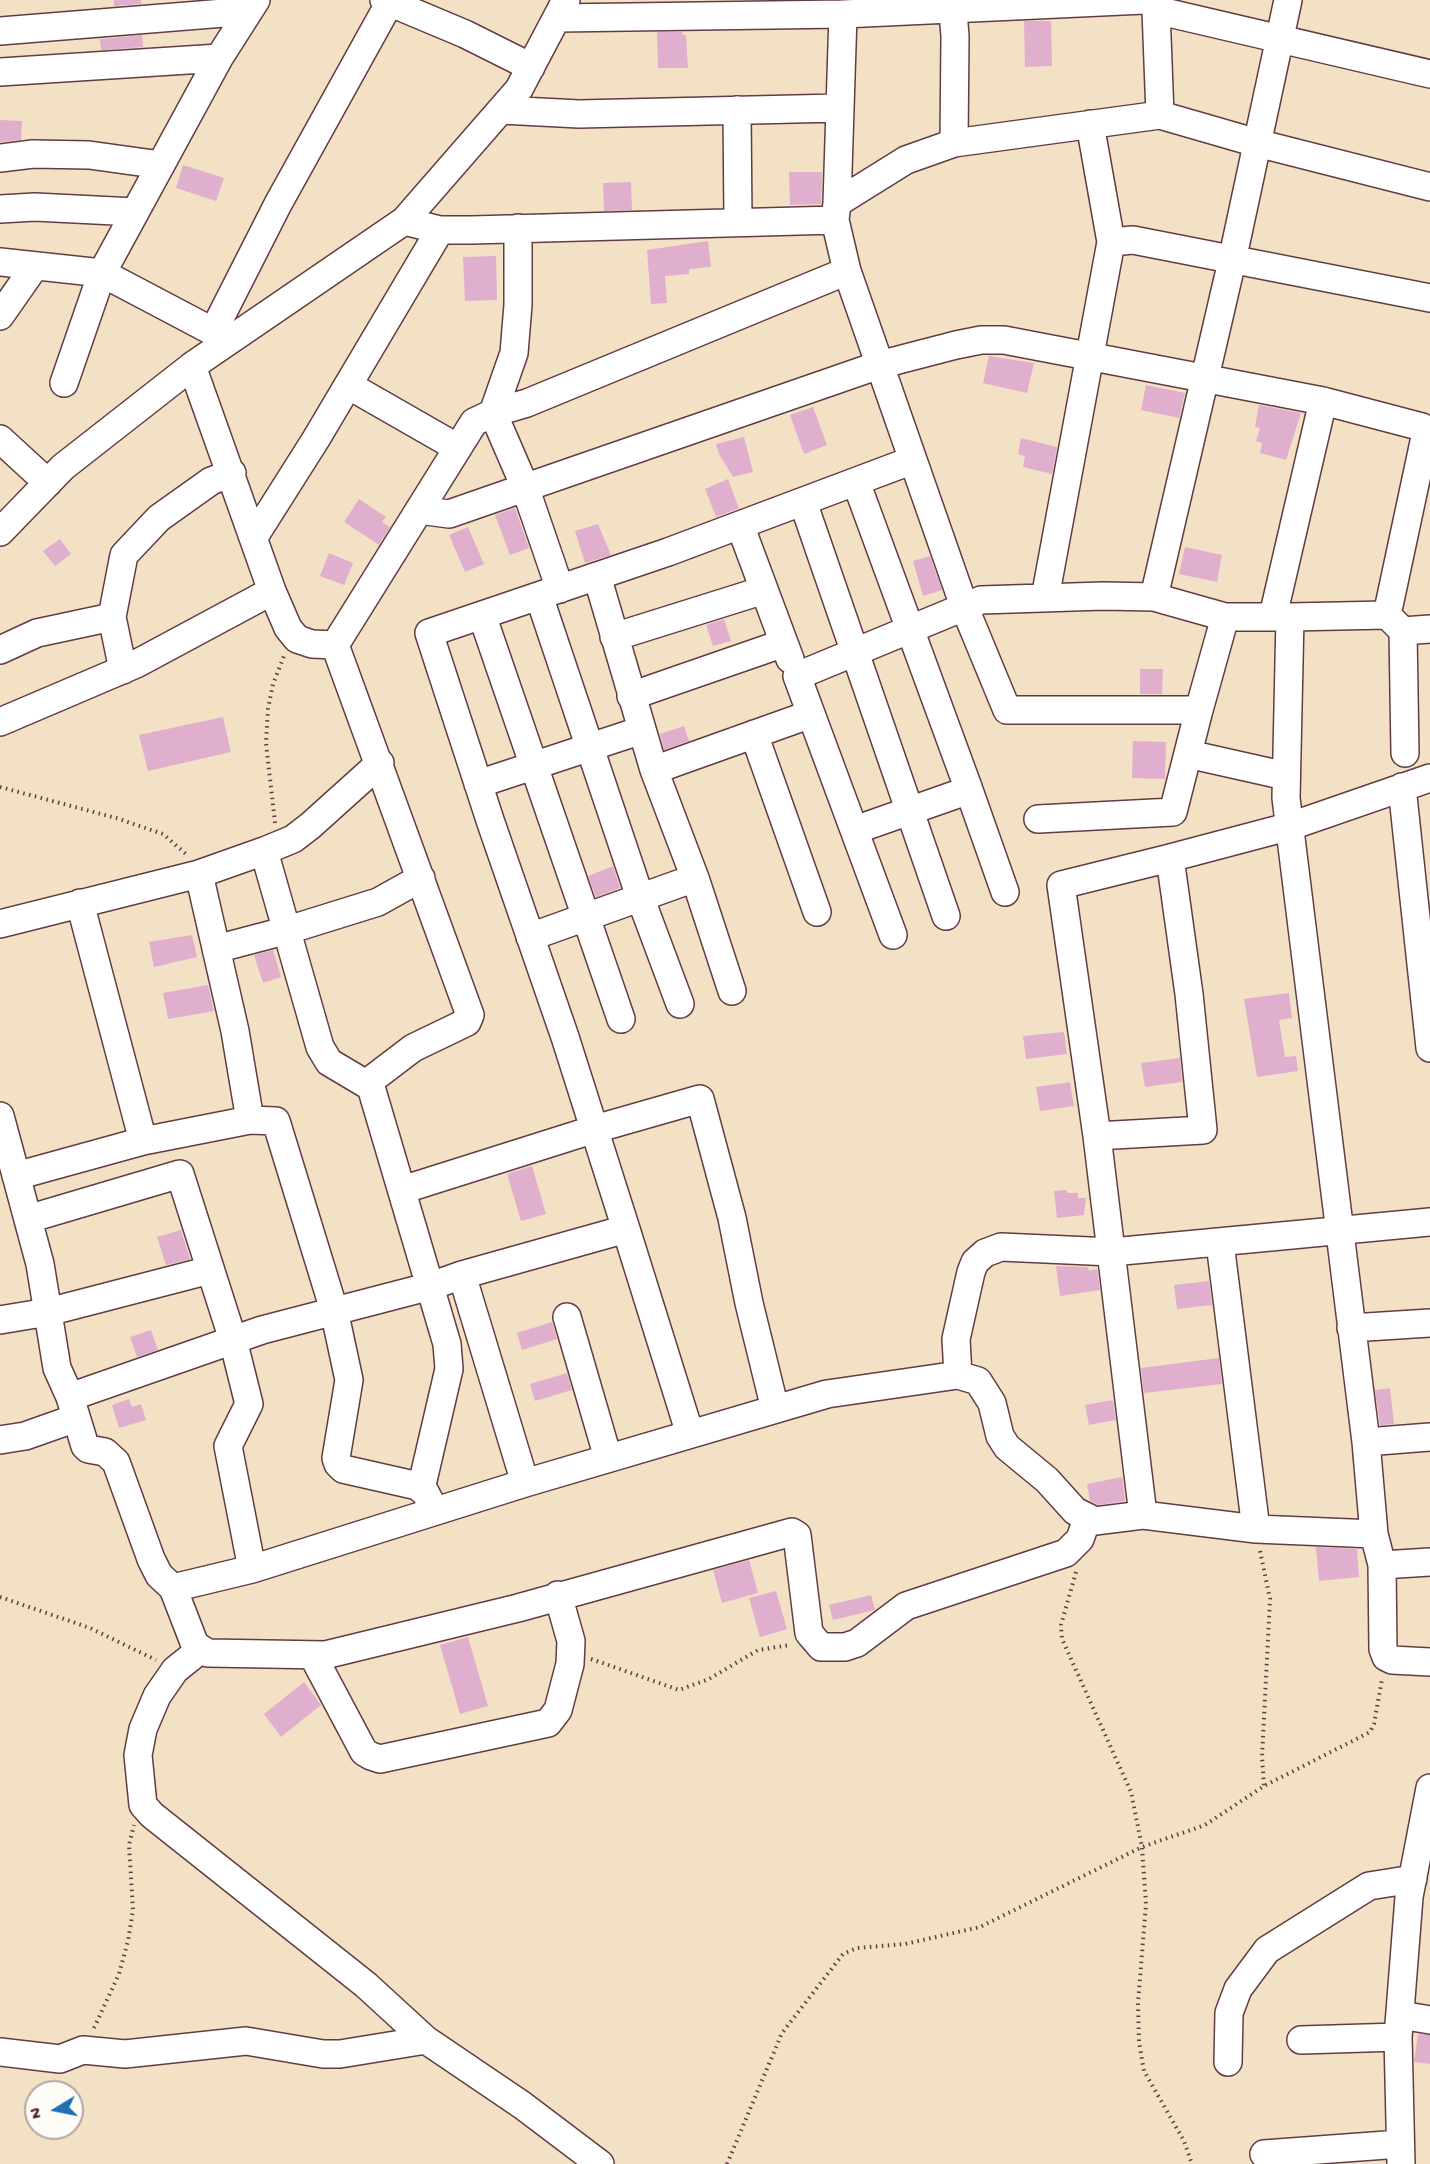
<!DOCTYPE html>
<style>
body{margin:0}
#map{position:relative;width:1430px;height:2164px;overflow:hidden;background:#f3e1c6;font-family:"Gochi Hand",sans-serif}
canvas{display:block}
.north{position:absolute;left:24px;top:2080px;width:60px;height:60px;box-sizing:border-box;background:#fdfcf7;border:2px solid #b5a4a5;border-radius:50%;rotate:260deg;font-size:16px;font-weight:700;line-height:24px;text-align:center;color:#4a1f2b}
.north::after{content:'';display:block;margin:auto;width:21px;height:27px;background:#1f6fb2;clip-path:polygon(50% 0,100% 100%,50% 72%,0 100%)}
</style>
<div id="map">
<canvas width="1430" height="2164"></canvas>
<div class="north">N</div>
</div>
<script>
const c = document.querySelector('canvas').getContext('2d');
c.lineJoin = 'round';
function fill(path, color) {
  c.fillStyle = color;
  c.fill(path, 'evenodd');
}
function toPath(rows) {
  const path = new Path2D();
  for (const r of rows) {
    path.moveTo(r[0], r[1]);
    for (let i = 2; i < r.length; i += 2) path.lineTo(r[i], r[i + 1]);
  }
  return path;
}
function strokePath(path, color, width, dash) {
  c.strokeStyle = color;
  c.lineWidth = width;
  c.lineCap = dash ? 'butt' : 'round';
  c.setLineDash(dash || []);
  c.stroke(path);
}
fill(toPath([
 [114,0,141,0,141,4,114,6],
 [1024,21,1051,21,1052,66,1025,67],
 [657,32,682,32,683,35,686,35,688,68,658,68],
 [142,35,143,47,101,50,100,39],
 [0,120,22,121,21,140,0,142],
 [183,165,224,178,216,201,176,188],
 [789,172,822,172,821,204,790,205],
 [631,182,632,210,604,211,603,183],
 [708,241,711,267,689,269,689,274,665,276,667,303,651,304,647,250],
 [496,256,497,300,465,301,463,257],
 [989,356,1034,363,1027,393,983,383],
 [1146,385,1185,393,1179,418,1141,410],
 [1259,405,1301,413,1286,460,1260,453,1262,443,1256,441,1260,428,1255,427],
 [813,407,827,445,804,454,790,415],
 [744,437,753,472,733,477,719,454,716,444],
 [1021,438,1057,447,1052,474,1023,467,1025,456,1018,454],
 [728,479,739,508,716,517,705,489],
 [359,499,386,517,382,522,390,527,379,545,344,522],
 [515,508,529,548,510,555,495,515],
 [598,524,611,555,585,563,575,531],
 [468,527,484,564,465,572,449,535],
 [60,539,71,554,55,566,43,551],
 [1185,547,1222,555,1217,582,1179,574],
 [329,553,353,563,344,585,320,576],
 [930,556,942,590,923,596,913,561],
 [724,619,731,641,713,646,706,625],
 [1140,669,1163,669,1162,694,1140,694],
 [223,717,231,752,148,771,139,735],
 [684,726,689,741,664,750,660,734],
 [1133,741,1166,742,1165,779,1132,778],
 [613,866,620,888,596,897,588,876],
 [192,935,197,957,154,967,149,942],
 [273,950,281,977,263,983,254,955],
 [208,985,214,1011,168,1019,163,993],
 [1289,993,1292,1018,1279,1020,1285,1057,1296,1056,1298,1071,1257,1077,1244,999],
 [1064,1032,1067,1054,1026,1059,1023,1036],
 [1180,1058,1182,1082,1145,1087,1141,1063],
 [1070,1082,1074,1106,1040,1111,1036,1087],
 [532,1166,546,1214,521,1221,507,1174],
 [1066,1190,1068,1193,1078,1193,1078,1198,1086,1198,1084,1215,1057,1218,1054,1191],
 [181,1230,190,1259,166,1265,157,1237],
 [1056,1266,1088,1267,1089,1271,1097,1269,1100,1290,1060,1296],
 [1209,1281,1212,1305,1177,1309,1174,1285],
 [552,1322,557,1339,522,1350,517,1333],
 [151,1330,158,1350,137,1357,130,1337],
 [1219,1358,1222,1384,1144,1393,1141,1368],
 [567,1373,572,1390,535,1401,530,1384],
 [1390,1388,1394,1424,1380,1425,1375,1390],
 [129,1399,132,1407,141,1404,146,1420,119,1428,112,1405],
 [1113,1400,1116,1420,1089,1425,1085,1405],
 [1122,1477,1125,1501,1098,1505,1090,1501,1087,1484],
 [1316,1547,1357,1549,1359,1577,1319,1581],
 [749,1560,758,1593,722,1603,713,1570],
 [776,1591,787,1629,760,1637,749,1598],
 [871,1595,875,1610,833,1620,829,1605],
 [468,1637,488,1706,460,1714,440,1645],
 [304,1682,321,1705,281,1737,264,1714],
 [1418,2034,1430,2035,1430,2064,1414,2062]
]), '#e0afcd');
const minor = toPath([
 [384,0,465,34,531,67],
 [1288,0,1232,261,1154,597,1225,617,1290,617,1286,798,1366,1442,1374,1534,1382,1565,1430,1562],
 [1156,10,1430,74],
 [843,14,1144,0],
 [558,18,843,14,837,203],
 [0,31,249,11],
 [0,72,219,58],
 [502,110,579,114,838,108],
 [737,110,738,222],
 [1160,115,1257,143,1430,187],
 [1090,124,1111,242],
 [954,143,1160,115,1156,10,1159,0],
 [0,158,33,154,89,155,161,165],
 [0,209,35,207,135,212],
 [404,221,440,230,472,230,835,220],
 [518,228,518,305,514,353,493,413,525,487,560,589],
 [0,262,102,273,64,383],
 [0,316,35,266],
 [213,332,278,204,391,0],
 [229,340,102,273,219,58,256,0],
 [192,366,272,591,288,628,297,639,312,644,335,645],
 [348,385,458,448],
 [0,439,48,483],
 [913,460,964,606,1007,710,1199,710,1173,812,1038,819],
 [803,502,946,916],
 [419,510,449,514,879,365,956,345,981,340,1004,340,1323,401,1422,427,1425,437,1387,615],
 [740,525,790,659],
 [0,532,63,467,192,366,404,221,519,89,566,0],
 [254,537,316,439,440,230],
 [597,576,654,770,695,878,732,991],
 [539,596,640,897,680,1004],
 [1045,598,1111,242,1133,240,1430,298],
 [482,615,621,1019],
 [1273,616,1323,401],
 [1290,617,1387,615,1403,631,1430,629],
 [1403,631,1405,753],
 [614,637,764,590],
 [0,650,37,633,112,617],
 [123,670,112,617,124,555,159,518,211,481,232,473],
 [631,696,784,643],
 [1199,710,1225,617],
 [0,722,136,664,272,591],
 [754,734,817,912],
 [1188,754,1286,776],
 [654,770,811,714],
 [478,784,642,730],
 [1402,787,1430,1048],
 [969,790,1005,892],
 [855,830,969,790,856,482],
 [264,851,320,1047,329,1062,371,1087,447,1344,449,1369,421,1489],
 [1170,858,1061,885,1097,1136,1203,1130,1189,994,1170,858,1291,826,1430,778],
 [199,874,235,1031,250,1120,276,1121,334,1310,349,1380,336,1458,338,1464,343,1469,418,1486,425,1492,435,1511],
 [80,903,143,1141],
 [0,924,199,874,264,851,293,839,310,826,380,763],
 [893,935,797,676,981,600,1103,596,1154,597],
 [530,937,695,878],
 [216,949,288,930,378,902,421,878],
 [367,1083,413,1048,467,1022,470,1015,335,645,474,422,493,413,527,403,847,271],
 [0,1116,40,1264,57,1368,70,1397,262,1330,431,1286,462,1275,626,1229,565,1037,491,823,429,633,668,552,913,460,847,271,835,220,837,203,906,160,954,143,955,36,952,0],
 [1097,1136,1143,1515,1256,1529,1220,1243],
 [16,1176,143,1141,250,1120],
 [402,1190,595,1129,700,1099,732,1218,749,1303,775,1409],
 [28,1219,180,1174,233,1340,249,1404,228,1446,252,1569,525,1483,827,1394,958,1375,978,1381,992,1403,1000,1436,1007,1447,1047,1480,1075,1511,1095,1521,1143,1515],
 [626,1229,690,1434],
 [462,1275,525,1483],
 [567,1317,608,1458],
 [0,1320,48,1312,210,1270],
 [1351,1328,1430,1323],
 [958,1375,956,1339,971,1272,975,1262,985,1253,1001,1247,1112,1252,1430,1222],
 [70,1397,85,1446,88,1449,105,1452,116,1462,151,1559,159,1575,173,1588,195,1645,208,1653,325,1655,518,1608,792,1532,797,1535,809,1633,821,1647,845,1647,857,1643,906,1606,1066,1553,1080,1539,1087,1519],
 [0,1440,25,1436,76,1418],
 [1366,1442,1430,1437],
 [1256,1529,1374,1534],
 [1382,1565,1383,1649,1386,1657,1392,1660,1430,1662],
 [173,1588,252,1569],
 [200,1650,175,1670,157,1696,143,1729,138,1755,143,1805,152,1815,366,1985,426,2040,522,2105,600,2164],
 [313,1656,364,1752,371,1756,380,1759,548,1723,558,1710,570,1664,571,1641,558,1595],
 [1400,2015,1430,2020],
 [1301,2040,1398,2037],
 [0,2052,60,2059,83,2050,125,2054,246,2041,323,2054,340,2054,426,2040],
 [1228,2062,1229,2013,1238,1989,1267,1950,1369,1886,1413,1879],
 [1264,2154,1400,2144],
 [1401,2164,1398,2037,1409,1897,1430,1788]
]);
strokePath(minor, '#633c42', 30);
strokePath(toPath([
 [0,787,116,818,163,834,186,854],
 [275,823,266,743,268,709,273,684,284,656],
 [1260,1551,1270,1599,1262,1757,1264,1786],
 [1076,1572,1061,1625,1062,1639,1131,1792,1142,1847,1146,1904,1138,2003,1139,2042,1144,2071,1184,2141,1192,2164],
 [0,1597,90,1628,156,1660],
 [591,1659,679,1690,709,1679,758,1650,790,1645],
 [94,2028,119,1974,128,1941,133,1910,129,1845,134,1825],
 [727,2164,782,2033,843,1954,857,1948,905,1944,980,1927,1142,1847,1205,1825,1264,1786,1370,1732,1374,1724,1382,1679]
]), '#633c42', 4, [1.5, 4.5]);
strokePath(minor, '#fff', 27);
</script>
